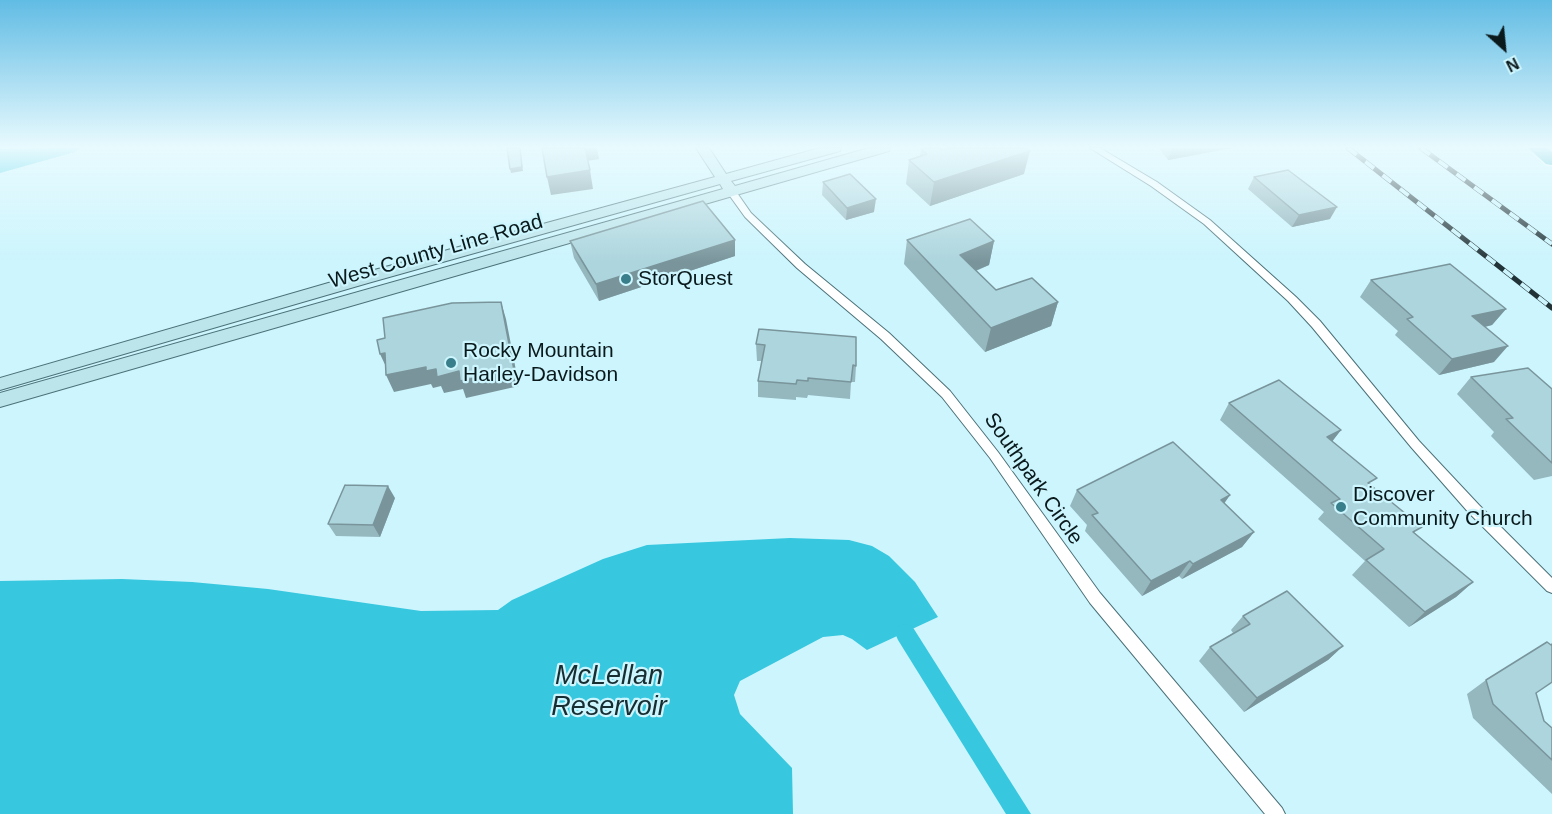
<!DOCTYPE html>
<style>
body{margin:0}
#map{position:relative;width:1552px;height:814px;overflow:hidden;background:#ccf5fd;font-family:Helvetica,sans-serif}
canvas{display:block}
.north{position:absolute;left:1474px;top:18px;width:60px;height:60px;-webkit-text-stroke:4px #ccf5fd;paint-order:stroke;rotate:153deg;font-size:16px;font-weight:700;line-height:24px;text-align:center;color:#0a191c}
.north::after{content:'';display:block;margin:auto;width:21px;height:27px;background:#0a191c;clip-path:polygon(50% 0,100% 100%,50% 72%,0 100%)}
</style>
<div id="map">
<canvas width="1552" height="814"></canvas>
<div class="north">N</div>
</div>
<script>
const c = document.querySelector('canvas').getContext('2d');
c.lineJoin = 'round';
function fill(path, color) {
  c.fillStyle = color;
  c.fill(path, 'evenodd');
}
function toPath(rows) {
  const path = new Path2D();
  for (const r of rows) {
    path.moveTo(r[0], r[1]);
    for (let i = 2; i < r.length; i += 2) path.lineTo(r[i], r[i + 1]);
  }
  return path;
}
function strokePath(path, color, width, dash) {
  c.strokeStyle = color;
  c.lineWidth = width;
  c.lineCap = dash ? 'butt' : 'round';
  c.setLineDash(dash || []);
  c.stroke(path);
}
function label(font, color, halo, rows, align = 'center') {
  c.font = font + ' Helvetica,sans-serif';
  c.lineWidth = 4.5;
  c.setLineDash([]);
  c.textBaseline = 'middle';
  c.strokeStyle = halo;
  c.fillStyle = color;
  for (const [text, x, y, turn = 0] of rows) {
    c.save();
    c.translate(x, y);
    c.rotate((+turn || 0) * Math.PI / 180);
    c.textAlign = isNaN(turn) ? turn : align;
    if (halo) c.strokeText(text, 0, 0);
    c.fillText(text, 0, 0);
    c.restore();
  }
}
fill(toPath([
 [80,148,75,152,0,173,0,149]
]), '#3dcbe3');
fill(toPath([
 [790,538,849,540,872,546,889,556,915,582,938,617,867,650,852,639,843,635,823,637,740,681,734,695,740,714,792,768,793,814,0,814,0,581,122,579,192,582,268,589,421,611,498,610,512,600,603,559,647,545]
]), '#37c7df');
fill(toPath([
 [905,624,912,626,1031,814,1006,814,898,640,895,633,898,626,905,624]
]), '#37c7df');
const street = toPath([
 [1090,148,1100,148,1157,182,1210,220,1296,297,1320,321,1419,441,1479,505,1552,578,1552,593,1547,591,1469,513,1411,447,1312,327,1288,301,1204,224,1151,186,1090,148],
 [732,189,735,190,751,213,805,264,889,333,950,391,998,452,1100,593,1282,808,1285,814,1265,814,1090,603,990,458,942,397,881,339,797,268,745,217,727,192,732,189]
]);
const secondary = toPath([
 [696,148,709,148,726,174,820,148,841,148,840,151,731,181,735,186,869,148,890,148,889,151,0,407,0,393,723,189,720,184,368,283,0,390,0,378,356,275,715,177,696,148]
]);
const highway = toPath([
 [1528,148,1547,148,1552,152,1552,165,1546,164,1528,148]
]);
strokePath(street, '#4c7178', 2);
strokePath(secondary, '#4c7178', 2);
strokePath(highway, '#fff', 3);
fill(street, '#fff');
fill(secondary, '#bce5eb');
fill(highway, '#20a7bb');
const rail = toPath([
 [1348,148,1552,308],
 [1421,148,1552,244]
]);
strokePath(rail, '#213336', 5);
strokePath(rail, '#ccf5fd', 4, [11]);
fill(toPath([
 [1159,148,1232,148,1168,160],
 [921,149,942,150,1024,174,930,206,906,184,909,160,920,157],
 [1254,177,1330,219,1292,227,1248,189],
 [823,182,874,212,846,220,822,195],
 [907,240,994,241,989,265,976,271,996,290,1058,302,1051,326,985,352,904,264],
 [570,241,735,256,599,301,574,258],
 [1371,280,1506,309,1492,325,1485,327,1494,362,1439,375,1395,335,1398,331,1360,297],
 [759,329,856,366,855,382,851,382,850,399,808,395,807,398,796,397,796,400,758,397,758,381,762,361,757,361,756,344],
 [1471,377,1552,389,1552,476,1534,480,1491,436,1494,432,1457,394],
 [1229,403,1341,430,1332,441,1415,533,1473,582,1456,597,1409,627,1352,575,1365,561,1318,519,1324,512,1220,420],
 [1077,490,1230,495,1224,503,1254,532,1242,547,1182,579,1179,576,1142,596,1085,531,1087,525,1070,506],
 [395,498,380,537,336,536,328,524],
 [1243,616,1343,646,1328,660,1244,712,1199,661,1210,647,1233,633,1231,630],
 [1551,645,1536,693,1544,721,1552,728,1552,794,1473,718,1467,694,1486,680]
]), '#95b7be');
fill(toPath([
 [520,148,523,171,511,173,510,169],
 [584,148,597,148,599,159,587,161],
 [1173,148,1232,148,1168,160],
 [1030,151,1024,174,930,206,934,182],
 [590,170,593,189,551,195,547,177],
 [876,199,874,212,846,220,847,208],
 [1337,207,1330,219,1292,227,1299,215],
 [735,240,735,256,599,301,596,284],
 [994,241,989,265,955,279,960,255],
 [501,302,506,319,519,386,466,398,463,389,444,393,441,386,433,388,431,384,394,392,386,375,426,367,459,371],
 [1058,302,1051,326,985,352,991,328],
 [1506,309,1492,325,1459,333,1472,316],
 [1508,346,1494,362,1439,375,1452,359],
 [385,353,388,371,380,354],
 [1341,430,1328,447,1327,437],
 [388,486,395,498,380,537,373,525],
 [1230,495,1219,511,1221,500],
 [1254,532,1242,547,1182,579,1193,564],
 [1190,561,1179,576,1142,596,1151,581],
 [1473,582,1456,597,1409,627,1425,612],
 [1343,646,1328,660,1244,712,1257,698]
]), '#79959b');
const building = toPath([
 [507,148,520,148,522,167,510,169,507,148],
 [542,148,585,148,590,170,547,177,542,148],
 [924,148,940,148,942,150,947,148,1026,148,1030,151,934,182,909,160,927,154,921,149,924,148],
 [1288,170,1337,207,1299,215,1254,177,1288,170],
 [850,174,876,199,847,208,823,182,850,174],
 [703,201,735,240,596,284,570,241,703,201],
 [970,219,994,241,960,255,996,290,1032,278,1058,302,991,328,907,240,970,219],
 [1450,264,1506,309,1472,316,1508,346,1452,359,1407,319,1413,317,1371,280,1450,264],
 [501,302,514,370,460,381,459,371,437,377,436,369,426,371,426,367,386,375,385,353,380,354,377,340,385,338,383,318,452,303,501,302],
 [759,329,856,337,856,366,853,365,851,382,808,378,808,381,797,380,796,384,758,381,765,345,756,344,759,329],
 [1528,368,1552,389,1552,463,1506,419,1513,418,1471,377,1528,368],
 [1279,380,1341,430,1327,437,1377,478,1368,483,1422,527,1413,532,1473,582,1425,612,1366,560,1384,549,1331,503,1340,499,1229,403,1279,380],
 [1173,442,1230,495,1221,500,1254,532,1193,564,1190,561,1151,581,1092,515,1098,513,1077,490,1173,442],
 [345,485,388,486,373,525,328,524,345,485],
 [1287,591,1343,646,1257,698,1210,647,1250,624,1243,616,1287,591],
 [1547,642,1551,645,1552,644,1552,682,1536,693,1544,721,1552,728,1552,760,1493,704,1486,680,1547,642]
]);
fill(building, '#add5dd');
strokePath(building, '#79959b', 1.5);
const sky = c.createLinearGradient(0, 0, 0, 262);
sky.addColorStop(0, '#61bce4');
sky.addColorStop(0.56, '#e8fafe');
sky.addColorStop(1, '#e8fafe00');
c.fillStyle = sky;
c.fillRect(0, 0, 1552, 262);
for (const [x, y, r, color] of [
 [626,279,6,"#397e8b"],
 [451,363,6,"#397e8b"],
 [1341,507,6,"#397e8b"]
]) {
  const dot = new Path2D();
  dot.arc(x, y, r, 0, 2 * Math.PI);
  c.fillStyle = color;
  c.fill(dot);
  strokePath(dot, '#ccf5fd', 2);
}
label('21px', '#0a191c', '#ccf5fd', [
 ["West County Line Road",436,252,-16],
 ["Southpark Circle",1033,479,55]
]);
label('21px', '#0a191c', '#ccf5fd', [
 ["StorQuest",638,279],
 ["Rocky Mountain",463,351],
 ["Harley-Davidson",463,375],
 ["Discover",1353,495],
 ["Community Church",1353,519]
], 'left');
label('italic 27px', '#162d32', '#ccf5fd', [
 ["McLellan",609,676],
 ["Reservoir",609,707]
]);
</script>
